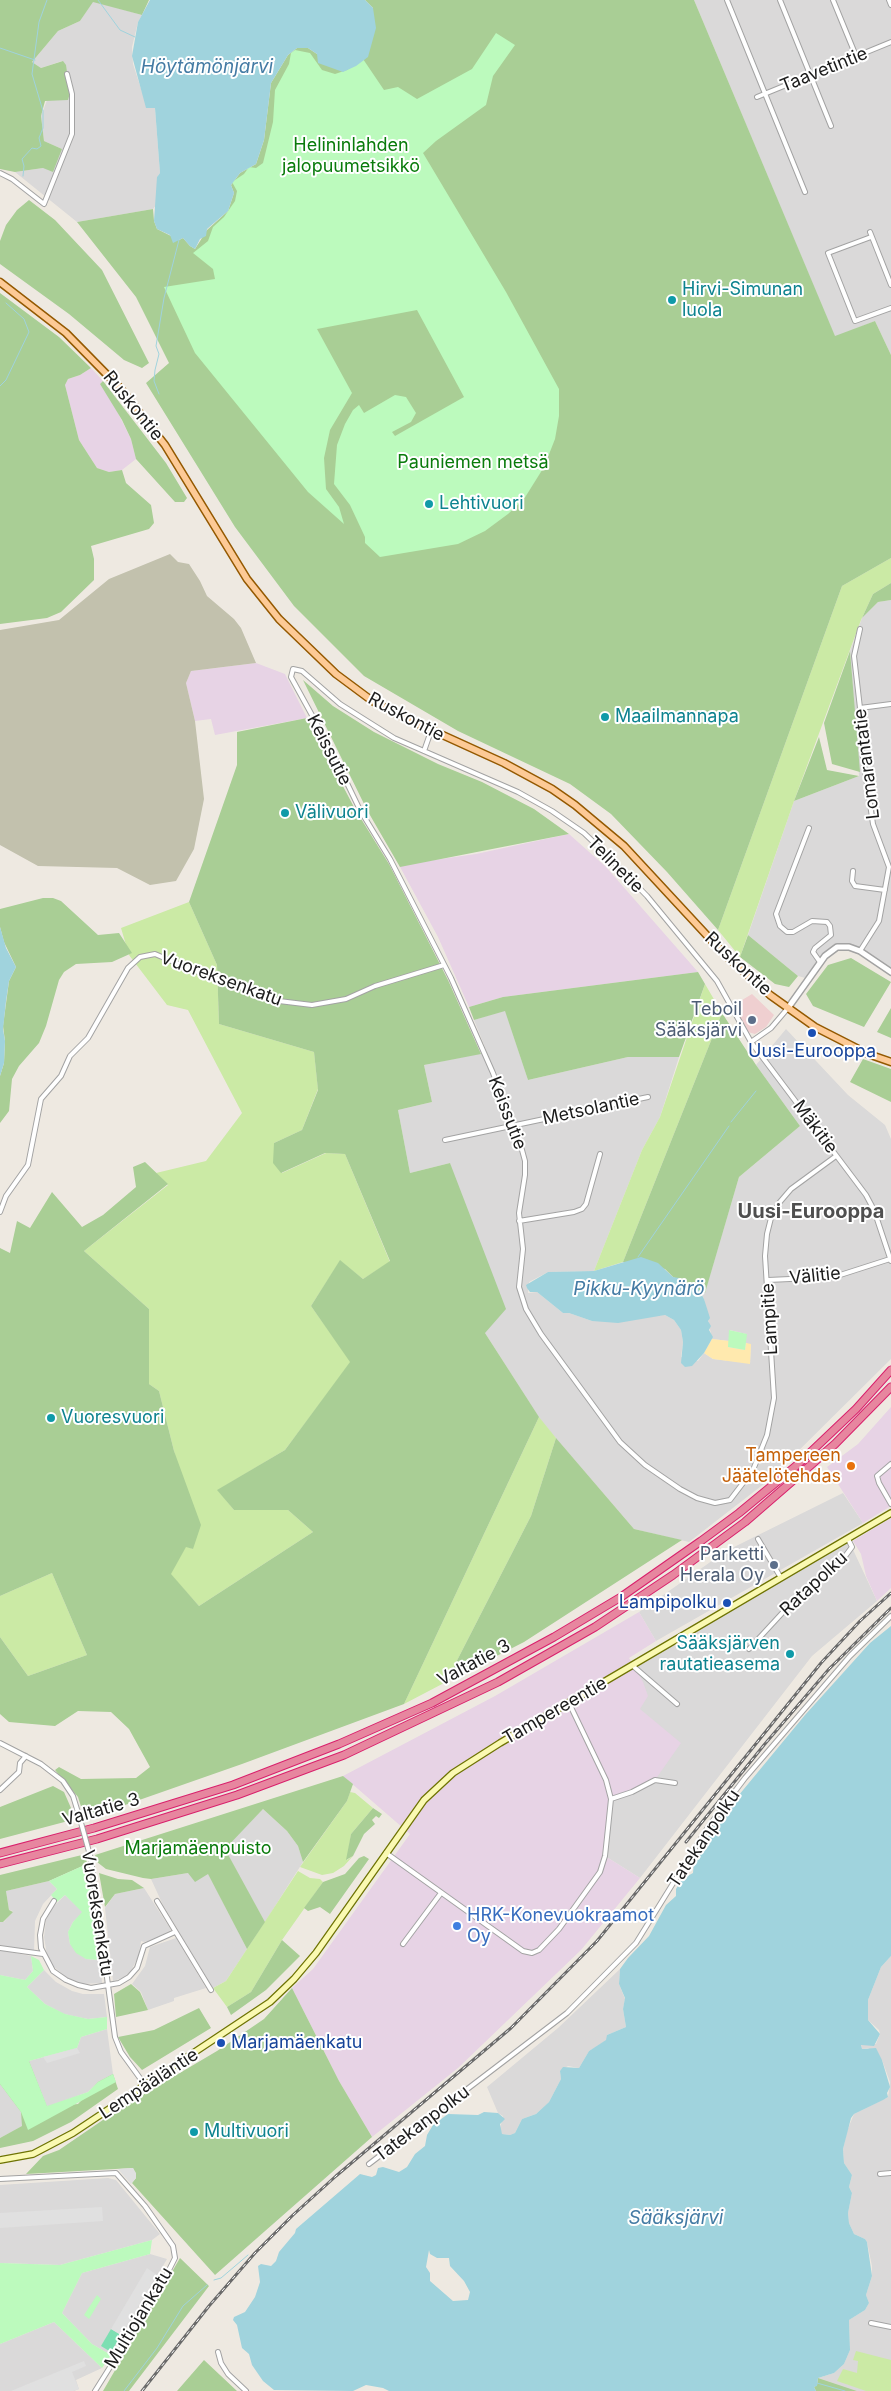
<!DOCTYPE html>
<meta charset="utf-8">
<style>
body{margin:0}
canvas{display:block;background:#eee9e1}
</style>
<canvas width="891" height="2391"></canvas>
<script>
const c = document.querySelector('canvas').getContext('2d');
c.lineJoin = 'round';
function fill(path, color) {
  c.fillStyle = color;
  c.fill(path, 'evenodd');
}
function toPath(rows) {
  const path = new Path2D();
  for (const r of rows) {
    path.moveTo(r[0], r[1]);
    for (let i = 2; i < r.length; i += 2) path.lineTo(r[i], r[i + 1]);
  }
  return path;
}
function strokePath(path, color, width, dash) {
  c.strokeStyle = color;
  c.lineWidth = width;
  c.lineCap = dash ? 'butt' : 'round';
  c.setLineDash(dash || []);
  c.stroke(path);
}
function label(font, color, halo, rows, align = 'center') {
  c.font = font + ' Inter,sans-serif';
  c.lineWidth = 4;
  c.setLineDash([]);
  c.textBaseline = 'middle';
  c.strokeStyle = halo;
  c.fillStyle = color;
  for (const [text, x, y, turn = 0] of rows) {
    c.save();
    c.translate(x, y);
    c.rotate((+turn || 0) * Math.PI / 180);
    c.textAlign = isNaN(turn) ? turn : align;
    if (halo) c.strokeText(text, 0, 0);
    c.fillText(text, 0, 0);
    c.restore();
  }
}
fill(toPath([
 [694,0,891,0,891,355,875,321,835,337],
 [93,1,142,15,138,22,132,47,133,64,142,92,155,108,160,173,157,177,157,204,153,209,77,222,15,172,43,168,62,149,44,141,41,116,62,61,41,68,32,62,58,31,80,21],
 [891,600,891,972,849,947,833,949,809,979,798,976,748,935,794,801,859,776,850,651,862,618,878,602],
 [505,1010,528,1080,628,1057,679,1057,660,1117,642,1150,594,1271,548,1272,529,1282,528,1293,537,1292,563,1313,569,1313,592,1321,665,1315,674,1320,681,1330,683,1342,681,1357,698,1361,704,1353,713,1359,750,1363,751,1345,746,1343,746,1334,730,1330,729,1341,712,1339,704,1299,698,1288,705,1292,739,1177,800,1126,756,1065,786,1029,848,1095,885,1125,891,1139,891,1359,769,1480,689,1542,634,1529,542,1422,485,1333,450,1163,410,1173,398,1110,432,1102,424,1065,487,1052,474,1020],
 [843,1493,863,1523,656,1641,639,1612,726,1551],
 [848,1539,877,1601,812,1656,640,1878,605,1856,611,1799,640,1709,633,1666],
 [263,1809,287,1831,298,1846,303,1862,265,1922,224,1849],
 [188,1873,208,1873,247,1949,226,1981,213,1988,163,1905,151,1879],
 [49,1881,57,1889,43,1904,35,1921,34,1952,0,1945,0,1922,4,1922,13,1911,9,1910,6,1891],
 [144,1888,171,1930,156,1939,144,1942,141,1941,139,1955,131,1971,123,1978,113,1981,105,1908,115,1894],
 [65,1895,83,1912,73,1922,68,1932,70,1944,86,1959,100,1960,102,1983,82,1984,66,1977,53,1966,47,1955,44,1937,46,1920,53,1907],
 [176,1938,206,1988,174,1998,174,2001,148,2010,141,1992,132,1984,145,1966,150,1947],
 [0,1950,31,1956,33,1971,25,1980,0,1975],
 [891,1956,891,2391,857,2391,818,2378,834,2373,844,2364,850,2350,849,2320,865,2310,869,2303,866,2295,872,2276,872,2266,867,2242,865,2239,854,2234,849,2223,848,2213,852,2193,849,2187,852,2175,844,2163,843,2149,847,2131,854,2114,888,2097,890,2082,882,2060,868,2048,862,2049,861,2044,876,2044,880,2034,879,2030,868,2020,868,2000,881,1967],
 [620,1969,619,1984,625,1999,623,2009,626,2027,607,2035,607,2040,589,2051,579,2068,568,2066,560,2071,561,2079,549,2102,536,2114,522,2119,515,2133,510,2135,502,2134,500,2129,503,2116,498,2113,487,2087,558,2028],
 [44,1970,56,1982,72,1991,83,1994,104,1994,107,2017,88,2019,64,2014,45,2004,27,1987],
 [107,2029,113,2074,98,2082,88,2092,47,2107,29,2061,77,2048,81,2037],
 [0,2084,21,2112,23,2126,0,2138],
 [108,2178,116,2180,160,2234,152,2240,60,2265,0,2263,0,2185],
 [150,2254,167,2259,111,2355,92,2344,62,2313,82,2273],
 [54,2322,102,2368,76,2380,79,2389,74,2391,0,2391,0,2344]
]), '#dad9d9');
fill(toPath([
 [752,994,774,1015,766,1027,755,1034,748,1032,734,1005]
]), '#efcfd0');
fill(toPath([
 [91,368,103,381,100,384,114,405,131,439,136,459,122,470,109,472,97,468,79,440,65,385,68,379,80,375],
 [256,663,285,674,307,718,215,735,211,719,195,721,186,683,191,671],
 [569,834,606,867,698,972,503,997,469,1007,438,937,399,865,476,854],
 [891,1407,891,1506,863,1523,827,1467,858,1444],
 [891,1518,891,1588,877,1601,866,1576,861,1554,853,1541],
 [639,1612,656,1641,629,1658,643,1682,648,1696,640,1709,681,1743,655,1780,611,1799,605,1856,640,1878,581,1950,458,2068,372,2137,339,2081,292,1988,313,1969,410,1834,343,1776,495,1696]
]), '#e7d3e5');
fill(toPath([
 [170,554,178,562,189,564,200,581,207,596,234,619,241,628,256,663,191,671,186,683,195,721,204,799,194,849,176,881,150,885,117,868,38,866,0,845,0,630,59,620,109,579]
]), '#c2c1ad');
fill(toPath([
 [891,558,891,583,873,594,861,620,794,801,740,957,718,930,842,586],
 [189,902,217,965,219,1024,314,1052,318,1089,302,1130,274,1143,282,1173,326,1153,345,1154,390,1262,363,1279,340,1261,311,1306,351,1362,285,1450,218,1490,234,1510,288,1510,313,1532,199,1606,170,1574,186,1546,193,1549,174,1451,159,1391,149,1384,149,1309,84,1251,168,1185,156,1173,206,1161,242,1113,188,1010,167,1005,129,955,121,928],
 [705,984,722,1013,623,1262,594,1271,642,1150,660,1117],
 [539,1417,556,1438,531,1516,446,1682,404,1704],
 [52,1573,87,1655,28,1676,0,1637,0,1596],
 [350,1792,355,1793,373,1808,351,1834,347,1860,353,1856,344,1866,333,1873,322,1875,300,1867,347,1801],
 [298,1871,310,1878,320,1879,323,1882,282,1940,251,1992,227,2007,213,1988,226,1981],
 [856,2351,891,2360,891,2391,866,2391,837,2381,843,2369,857,2373,858,2361,853,2360]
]), '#cbeaa5');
fill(toPath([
 [0,0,149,0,142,15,93,2,80,21,58,31,32,62,41,68,63,61,66,65,70,93,68,100,45,101,41,116,44,141,62,149,53,172,43,168,15,172,0,169],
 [365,0,694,0,835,336,875,321,891,355,891,558,842,586,718,930,667,872,611,814,570,784,458,731,364,676,294,606,235,527,146,383,169,363,136,297,77,222,153,209,154,221,157,229,179,240,183,238,190,246,195,249,207,230,228,211,234,193,231,185,240,173,256,164,264,140,271,83,288,55,297,48,308,48,317,54,373,8],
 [29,200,55,220,102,270,149,363,142,368,124,360,69,314,0,264,0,241,6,225,17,210],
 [0,293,59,337,91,368,80,375,68,379,65,385,79,440,97,468,109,472,122,470,126,483,151,505,154,523,149,529,91,546,94,559,94,580,61,612,47,618,0,624],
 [103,381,166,463,187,498,184,502,175,502,136,459,131,439,122,420,100,384],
 [891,583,891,600,878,602,862,618,873,594],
 [850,651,860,772,832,764,824,723],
 [303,680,333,706,374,732,438,764,482,782,534,809,569,834,400,867,367,810],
 [307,718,355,809,389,864,448,980,481,1054,424,1065,432,1102,398,1110,410,1173,450,1163,506,1309,485,1333,539,1417,404,1704,242,1764,85,1819,78,1797,55,1770,59,1767,81,1779,136,1778,150,1767,129,1729,111,1712,78,1711,55,1726,9,1722,0,1714,0,1637,28,1676,87,1655,52,1573,0,1596,0,1248,10,1253,17,1221,30,1228,52,1192,82,1227,103,1215,136,1187,133,1167,145,1162,168,1184,84,1251,149,1309,149,1384,159,1391,174,1451,201,1525,193,1549,186,1547,171,1574,199,1606,313,1532,288,1510,234,1510,217,1490,285,1450,350,1362,311,1306,340,1260,363,1279,390,1261,345,1154,325,1153,281,1173,273,1163,274,1143,302,1130,318,1090,314,1052,219,1024,217,965,189,902,237,765,237,732],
 [819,737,827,770,859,776,794,801],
 [43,898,53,898,61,901,98,935,119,933,132,953,112,962,76,964,64,972,59,980,46,1026,39,1043,19,1066,12,1079,9,1111,0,1123,0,1076,4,1063,5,1041,3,1026,9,981,16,967,4,942,0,927,0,909],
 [748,935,798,976,789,987,775,984,740,957],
 [851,958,891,982,864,1027,813,1006,806,994,828,965],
 [698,972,705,984,679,1057,628,1057,528,1080,505,1011,474,1020,469,1007,503,997],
 [891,1008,891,1038,877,1032],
 [722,1013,756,1065,800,1126,739,1177,705,1293,673,1277,665,1269,623,1262],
 [863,1059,891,1069,891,1102,850,1082],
 [556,1438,634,1529,682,1540,524,1642,446,1682,531,1516],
 [343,1776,353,1784,347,1801,303,1862,298,1846,287,1831,263,1809,225,1849,265,1922,247,1949,208,1874,195,1882,188,1873,151,1879,143,1878,106,1869,97,1862,95,1855],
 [53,1786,64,1792,71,1808,72,1820,0,1839,0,1807],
 [373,1808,382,1814,379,1818,376,1816,372,1820,375,1824,364,1834,353,1856,346,1860,351,1834],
 [86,1854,87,1864,49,1881,6,1891,9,1910,13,1912,3,1922,0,1922,0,1875],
 [364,1856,369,1859,330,1914,320,1907,308,1911,304,1908,323,1882,345,1874,359,1858],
 [99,1873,118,1879,132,1880,144,1888,115,1894,105,1907],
 [282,1940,300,1956,266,1990,231,2015,227,2007,251,1992],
 [131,1984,140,1992,148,2010,116,2017,114,1994],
 [292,1988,339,2081,372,2137,215,2275,132,2183,136,2178,133,2168,26,2174,43,2156,59,2150,119,2109,217,2051,264,2019],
 [199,2008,211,2028,142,2070,130,2057,118,2037,154,2030],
 [0,2056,29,2061,47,2107,78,2104,98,2082,113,2074,118,2089,71,2122,33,2141,0,2148,0,2138,22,2126,21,2112,0,2084],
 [180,2258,209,2286,129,2391,103,2391],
 [204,2360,237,2391,177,2391],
 [818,2378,857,2391,816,2391,814,2387,817,2385]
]), '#a9ce95');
fill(toPath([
 [712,1339,729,1341,728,1347,745,1350,746,1343,751,1344,750,1364,713,1359,704,1353]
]), '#ffe9ae');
fill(toPath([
 [496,33,515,45,493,76,486,105,436,141,423,153,506,292,559,389,559,416,555,439,544,467,524,499,508,514,485,531,458,544,380,557,365,543,365,537,350,505,334,484,337,445,345,424,353,410,359,405,364,413,395,395,406,397,416,413,411,422,392,432,395,436,464,397,417,310,317,329,352,393,330,430,324,458,326,489,339,507,344,524,308,492,195,353,164,287,215,279,213,269,193,253,208,241,213,227,224,217,235,201,237,191,232,182,244,174,249,167,256,168,263,163,273,122,275,90,289,64,291,53,295,50,310,53,322,70,335,74,347,70,363,59,384,90,398,87,417,99,472,69],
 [729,1330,747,1334,745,1350,728,1347],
 [87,1864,100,1960,86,1959,76,1953,70,1944,68,1932,73,1922,82,1912,65,1895,57,1902,51,1895,57,1889,49,1881],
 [31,1956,39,1960,44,1970,27,1987,45,2004,65,2014,88,2019,107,2017,107,2029,81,2037,77,2048,29,2061,47,2106,88,2092,98,2082,113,2074,116,2082,28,2130,21,2112,0,2084,0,1975,25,1980,33,1971],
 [152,2240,150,2254,82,2273,62,2313,92,2344,111,2355,102,2368,54,2322,0,2344,0,2263,60,2265],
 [97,2295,101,2299,89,2319,84,2315]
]), '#bcfabd');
fill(toPath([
 [111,2329,121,2335,111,2352,101,2346]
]), '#7ddfb2');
fill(toPath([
 [77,2048,80,2053,47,2063,43,2057],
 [133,2168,136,2173,136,2178,131,2184,118,2169],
 [102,2207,103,2221,0,2228,0,2213],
 [147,2268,157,2275,121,2335,111,2329],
 [84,2361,86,2366,72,2372,79,2389,73,2391,11,2391]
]), '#e0e0e0');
fill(toPath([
 [150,0,365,0,373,8,376,28,368,57,356,66,343,72,318,63,317,54,308,48,297,48,288,55,271,83,264,140,256,164,240,173,231,185,234,193,228,211,207,229,206,236,200,239,195,249,190,246,183,238,173,243,170,235,157,229,154,221,157,177,160,173,155,108,146,108,132,56,138,22],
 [0,927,6,948,16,967,9,981,6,1001,3,1029,5,1041,4,1063,0,1076],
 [641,1257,658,1263,673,1277,679,1278,689,1287,698,1288,704,1299,710,1318,708,1321,711,1326,709,1330,713,1337,704,1353,692,1366,685,1367,681,1363,683,1342,681,1330,674,1320,665,1315,618,1323,592,1321,569,1313,563,1313,537,1292,530,1292,527,1288,526,1285,548,1272,594,1271],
 [891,1626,891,1956,881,1967,868,2000,868,2020,880,2034,874,2046,861,2045,862,2049,876,2048,882,2060,890,2087,887,2093,888,2097,883,2100,854,2114,851,2118,843,2149,844,2163,852,2175,849,2187,852,2193,848,2213,849,2223,854,2234,865,2239,867,2242,872,2276,866,2295,869,2303,865,2310,849,2320,850,2350,844,2364,834,2373,818,2378,817,2386,814,2387,816,2391,389,2391,383,2388,366,2385,353,2391,274,2390,263,2381,252,2365,249,2354,242,2348,237,2325,233,2320,234,2317,245,2312,255,2297,260,2282,258,2266,261,2264,271,2266,276,2261,279,2252,295,2233,296,2229,360,2174,372,2177,376,2175,378,2168,383,2167,399,2172,407,2167,415,2154,425,2146,427,2135,433,2125,448,2114,478,2115,484,2112,498,2113,505,2119,500,2124,502,2134,510,2135,515,2133,522,2119,536,2114,549,2102,561,2079,560,2071,563,2067,579,2068,589,2051,606,2040,607,2035,626,2027,623,2009,625,1998,619,1984,620,1969,628,1958,649,1936,666,1905,676,1896,676,1889,682,1879,693,1873,694,1861,715,1824,805,1715,870,1643],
 [429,2250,430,2254,437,2258,449,2258,450,2266,464,2281,470,2292,468,2300,453,2301,430,2281,430,2273,426,2267]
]), '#a0d3dd');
strokePath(toPath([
 [98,0,120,30,135,37],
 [0,48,35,60],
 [23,176,24,166,22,159,32,148,37,149,41,146,39,138,43,128,43,111,32,74,39,22,47,0],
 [0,386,6,380,29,332,24,319,6,303],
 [159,394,154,381,155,370,159,354,156,346,164,298,179,240],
 [731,1122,756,1091],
 [638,1257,729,1126],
 [214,2280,221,2278,248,2255],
 [817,2383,845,2391],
 [124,2391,157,2348,183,2306,207,2285]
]), '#a0d3dd', 1);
const minor = toPath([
 [727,0,805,192],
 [780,0,831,126],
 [833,0,856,56],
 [889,0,891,5],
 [757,97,891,42],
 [0,173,12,179,44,204,72,134,72,94,67,74],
 [870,232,891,285],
 [871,237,828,253,855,321,891,308],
 [860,708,891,704],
 [424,751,431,731],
 [809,828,776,914,780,926,787,932,793,932,812,921,827,922,830,926,831,935,815,948,813,952,820,962],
 [853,871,852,881,855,886,885,890],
 [860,951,879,921,889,867,873,824,862,751,860,708,854,656,860,629],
 [788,1008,771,1028,751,1042,866,1195,874,1210,891,1261],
 [751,1042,717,981,647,896,606,854,584,833,552,811,518,792,394,738,340,704,302,671,293,669,291,677,330,748,360,810,390,859,451,978,493,1073,522,1150,525,1161,525,1175,519,1213,523,1249,519,1287,526,1309,541,1334,620,1442,645,1465,680,1489,697,1498,715,1503,730,1500,753,1470,767,1435,774,1398,765,1256,767,1234,771,1218,779,1203,791,1189,836,1156],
 [445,1140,648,1097],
 [0,1212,6,1196,28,1165,41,1099,61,1076,70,1056,88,1038,128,968,140,957,155,954,190,969,279,1001,312,1005,346,999,375,986,444,965],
 [519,1221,574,1212,582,1209,586,1204,600,1154],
 [768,1280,834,1277,890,1259],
 [891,1464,877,1476,879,1483,891,1504],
 [758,1539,781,1578],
 [749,1649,785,1610,843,1559,852,1547,848,1539],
 [633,1666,677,1704],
 [0,1743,41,1764,63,1781,73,1796,80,1819],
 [0,1790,19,1772,20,1763,26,1756],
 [611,1799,632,1792,655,1780,675,1783],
 [386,1853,523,1951,532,1953,539,1950,559,1929,600,1872,605,1856,608,1828,611,1799,606,1780,569,1703],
 [91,1859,115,2037,121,2052,145,2085],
 [54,1901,43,1919,40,1935,41,1948,53,1971,66,1980,78,1985,91,1988,119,1983,129,1977,137,1968,144,1946,175,1932],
 [157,1901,211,1990],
 [403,1944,441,1893],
 [0,1948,43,1954],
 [369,2164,567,2013,636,1943,708,1827,745,1778,850,1656,891,1616],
 [880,2174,891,2173],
 [0,2179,116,2173,145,2206,173,2246,175,2258,161,2286,95,2391],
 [871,2323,891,2327],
 [218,2352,221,2363,228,2374,246,2391]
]);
const tertiary = toPath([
 [788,1008,825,956,837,947,849,947,860,951,891,972]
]);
const secondary = toPath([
 [0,2160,33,2154,73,2133,270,2002,294,1979,316,1953,424,1800,453,1773,500,1743,891,1513]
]);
const primary = toPath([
 [0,282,66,333,121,389,165,445,247,579,279,619,336,674,371,700,392,712,504,763,552,789,575,805,624,846,726,956,770,995,815,1027,868,1054,891,1062]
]);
const motorway = toPath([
 [0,1853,94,1828,233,1785,339,1744,432,1703,554,1637,621,1597,701,1541,739,1513,796,1466,856,1409,891,1370],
 [0,1864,97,1839,237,1795,344,1755,498,1682,595,1627,673,1575,745,1522,835,1444,891,1387]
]);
strokePath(minor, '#a3a3a3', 6);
strokePath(tertiary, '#a3a3a3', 8);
strokePath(secondary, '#6e7303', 8);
strokePath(primary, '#945900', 9);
strokePath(motorway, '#d9206c', 9);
strokePath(minor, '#fff', 4);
strokePath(tertiary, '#fff', 5);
strokePath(secondary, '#faf9b2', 5.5);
strokePath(primary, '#fdca96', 6);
strokePath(motorway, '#e7869f', 7);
const rail = toPath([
 [686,1842,764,1745,829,1669,891,1608],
 [142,2391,209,2306,255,2253,293,2215,336,2176,511,2028,597,1941,821,1663,860,1621,891,1593]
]);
strokePath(rail, '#6a6a6a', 3);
strokePath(rail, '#fff', 1, [4]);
const minorBridge = toPath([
 [80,1819,91,1859]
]);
strokePath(minorBridge, '#a3a3a3', 6, []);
strokePath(minorBridge, '#fff', 4);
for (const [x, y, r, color] of [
 [672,300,5,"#0f9aa8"],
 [429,504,5,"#0f9aa8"],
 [605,717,5,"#0f9aa8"],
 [285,813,5,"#0f9aa8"],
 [752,1020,5,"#5c6f8a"],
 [812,1033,5,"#1a4fb4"],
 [51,1418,5,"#0f9aa8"],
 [851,1466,5,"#e8710a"],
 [774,1565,5,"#5c6f8a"],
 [727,1603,5,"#1a4fb4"],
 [790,1654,5,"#0f9aa8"],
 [457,1926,5,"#3f7fe0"],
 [221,2043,5,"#1a4fb4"],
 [194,2132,5,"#0f9aa8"]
]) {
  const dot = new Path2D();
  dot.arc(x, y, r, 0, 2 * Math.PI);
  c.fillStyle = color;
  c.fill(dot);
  strokePath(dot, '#fff', 2);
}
label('18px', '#1c1c1c', '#fff', [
 ["Taavetintie",824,70,-22],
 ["Ruskontie",133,406,51],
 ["Ruskontie",406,717,28],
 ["Keissutie",329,750,63],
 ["Lomarantatie",867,764,-97],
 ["Telinetie",615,865,45],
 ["Ruskontie",738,964,43],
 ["Vuoreksenkatu",221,979,20],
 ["Metsolantie",591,1109,-12],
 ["Keissutie",507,1113,69],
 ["Mäkitie",815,1127,53],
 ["Välitie",815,1276,-6],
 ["Lampitie",770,1319,-93],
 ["Ratapolku",814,1584,-43],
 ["Valtatie 3",474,1663,-28],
 ["Tampereentie",555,1711,-30],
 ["Valtatie 3",101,1810,-16],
 ["Tatekanpolku",704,1839,-56],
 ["Vuoreksenkatu",97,1913,81],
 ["Lempääläntie",149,2084,-33],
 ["Tatekanpolku",422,2124,-37],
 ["Multiojankatu",139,2318,-59]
]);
label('18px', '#097b0b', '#fff', [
 ["Helininlahden",351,146],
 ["jalopuumetsikkö",351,167],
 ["Pauniemen metsä",473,463],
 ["Marjamäenpuisto",198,1849]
]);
label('18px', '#0d838f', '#fff', [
 ["Hirvi-Simunan",682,290],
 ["luola",682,311],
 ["Lehtivuori",439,504],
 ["Maailmannapa",615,717],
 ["Välivuori",295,813],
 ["Vuoresvuori",61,1418],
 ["Sääksjärven",780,1644,"right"],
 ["rautatieasema",780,1665,"right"],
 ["Multivuori",204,2132]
], 'left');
label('18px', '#4e5e75', '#fff', [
 ["Teboil",742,1010],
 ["Sääksjärvi",742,1031],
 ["Parketti",764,1555],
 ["Herala Oy",764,1576]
], 'right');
label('18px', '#164399', '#fff', [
 ["Uusi-Eurooppa",812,1052],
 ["Lampipolku",717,1603,"right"],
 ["Marjamäenkatu",231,2043,"left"]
]);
label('18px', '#c56008', '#fff', [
 ["Tampereen",841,1456],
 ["Jäätelötehdas",841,1477]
], 'right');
label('18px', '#366cbe', '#fff', [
 ["HRK-Konevuokraamot",467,1916],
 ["Oy",467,1937]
], 'left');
label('italic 19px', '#447ba4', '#fff', [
 ["Höytämönjärvi",207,67],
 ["Pikku-Kyynärö",639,1289],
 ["Sääksjärvi",676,2218]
]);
label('bold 20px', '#4f4f4f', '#fff', [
 ["Uusi-Eurooppa",811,1212]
]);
</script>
